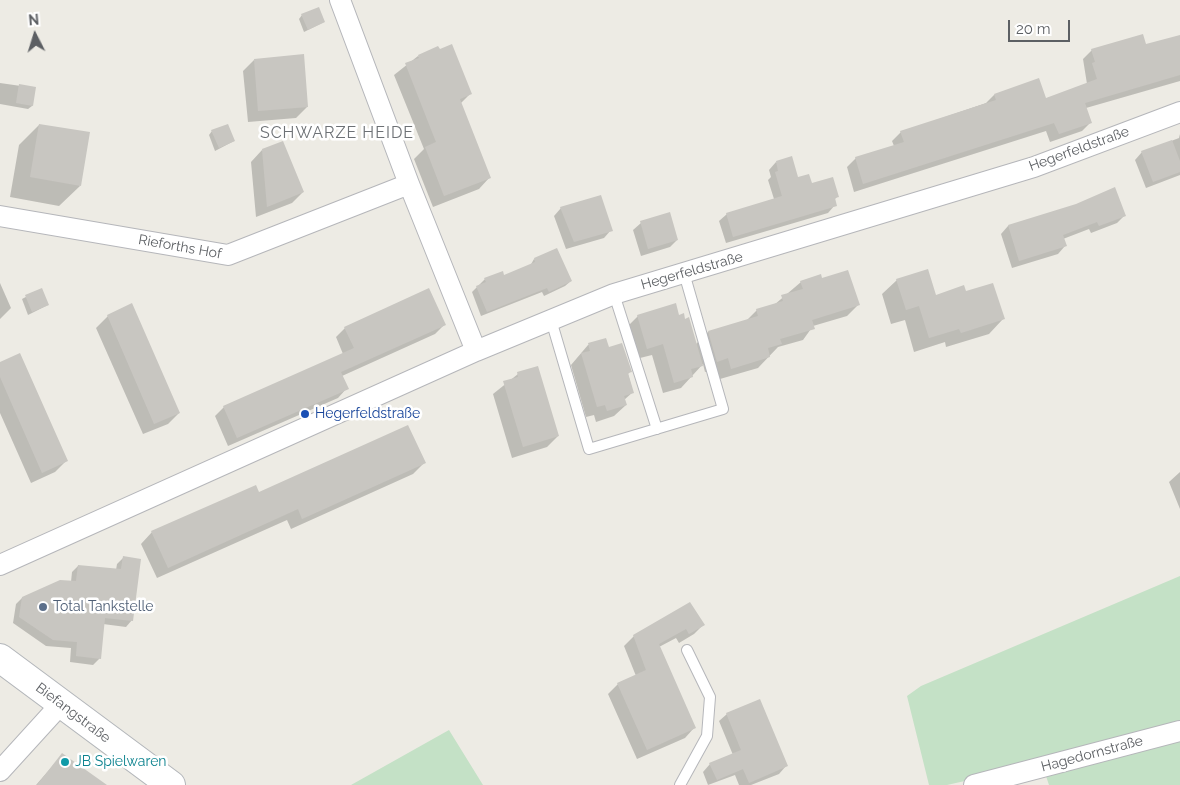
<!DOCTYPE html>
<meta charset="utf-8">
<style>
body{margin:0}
#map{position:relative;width:1180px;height:785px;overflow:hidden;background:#edebe4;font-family:Raleway,sans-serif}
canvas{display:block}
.north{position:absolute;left:10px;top:10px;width:50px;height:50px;-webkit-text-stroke:4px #fff;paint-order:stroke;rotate:355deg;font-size:14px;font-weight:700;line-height:20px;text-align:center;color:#5c5f63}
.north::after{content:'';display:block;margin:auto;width:18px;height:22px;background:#5c5f63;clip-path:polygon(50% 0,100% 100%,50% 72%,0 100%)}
.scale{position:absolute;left:1008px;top:20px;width:62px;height:22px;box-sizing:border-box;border:2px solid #5c5f63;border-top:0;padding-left:6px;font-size:15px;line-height:18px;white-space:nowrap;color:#5c5f63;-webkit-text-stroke:4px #fff;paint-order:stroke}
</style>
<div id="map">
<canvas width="1180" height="785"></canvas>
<div class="north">N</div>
<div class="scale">20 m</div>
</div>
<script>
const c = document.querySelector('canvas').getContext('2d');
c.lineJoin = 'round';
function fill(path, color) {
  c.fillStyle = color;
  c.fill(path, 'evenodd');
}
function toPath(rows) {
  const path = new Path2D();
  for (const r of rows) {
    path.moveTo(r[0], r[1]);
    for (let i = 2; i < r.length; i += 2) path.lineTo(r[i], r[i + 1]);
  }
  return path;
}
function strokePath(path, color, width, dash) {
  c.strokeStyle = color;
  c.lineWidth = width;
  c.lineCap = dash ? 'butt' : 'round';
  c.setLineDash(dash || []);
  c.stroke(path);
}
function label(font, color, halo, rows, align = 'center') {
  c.font = font + ' Raleway,sans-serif';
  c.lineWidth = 5;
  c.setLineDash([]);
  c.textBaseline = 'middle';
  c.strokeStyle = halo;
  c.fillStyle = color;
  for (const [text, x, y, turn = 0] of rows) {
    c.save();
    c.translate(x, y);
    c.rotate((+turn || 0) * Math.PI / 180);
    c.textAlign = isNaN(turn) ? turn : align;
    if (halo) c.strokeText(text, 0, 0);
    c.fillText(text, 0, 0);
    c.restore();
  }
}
fill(toPath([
 [1180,576,1180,723,978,778,947,785,929,785,907,696,921,686],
 [449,730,483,785,351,785],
 [1180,738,1180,785,1049,785,1046,776]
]), '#c4e1c6');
fill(toPath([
 [302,15,324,22,304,32,299,19],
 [1180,36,1180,81,1086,108,1091,122,1082,131,1050,142,1046,131,854,192,847,167,856,158,894,146,892,141,901,132,986,103,994,95,1045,99,1087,84,1083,59,1092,50,1145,46],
 [418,56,470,94,460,104,490,177,479,189,433,207,414,159,424,149,394,75],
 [254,60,307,107,296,118,248,122,243,71],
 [0,83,35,88,32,106,28,109,0,104],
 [39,125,80,186,59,206,10,197,19,145],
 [212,131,234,141,215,151,209,135],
 [1180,134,1180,175,1146,188,1135,160,1142,152,1179,138],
 [262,150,303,192,292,203,256,217,251,162],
 [776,162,798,178,837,197,834,200,835,205,828,213,726,243,719,221,727,214,774,199,768,180,771,177,769,170],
 [1076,205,1124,216,1117,223,1091,233,1089,229,1063,239,1065,246,1058,254,1012,268,1001,234,1008,226],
 [561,208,611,230,604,238,566,249,554,216],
 [641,223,677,240,670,247,641,256,633,230],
 [534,259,571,281,565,286,544,296,542,292,481,316,472,292,485,279,503,276,530,266],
 [822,280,858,305,847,316,813,326,803,340,778,347,758,368,720,379,717,369,705,372,703,364,681,388,663,393,652,355,636,359,627,327,638,316,678,316,696,344,708,332,746,321,757,310,774,305,801,282],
 [897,280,935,296,965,292,1003,319,989,334,946,347,945,342,914,352,905,320,891,324,882,294],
 [0,283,11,308,0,319],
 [41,289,48,305,28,315,22,299],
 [132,305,179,413,168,424,143,434,96,328,108,316],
 [445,324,435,334,342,376,347,388,338,398,228,446,215,416,224,407,343,354,336,337,345,328],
 [606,339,608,349,630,372,628,374,633,392,624,400,626,405,614,416,596,422,594,415,586,417,571,365,588,345],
 [0,364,66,461,55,472,31,483,0,413],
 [518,374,558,436,547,447,512,458,493,394],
 [424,463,413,474,291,529,287,520,157,578,141,544,152,532,259,494],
 [1180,472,1180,509,1169,482],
 [123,558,132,620,126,627,103,624,100,658,93,665,70,662,71,648,46,646,13,623,16,604,22,598,71,582,72,572,78,566,116,570,117,564],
 [704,624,694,634,679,643,676,638,659,647,694,728,685,738,637,759,608,694,618,684,636,676,624,646,634,636],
 [727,714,786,766,779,774,751,785,739,785,735,775,708,785,703,772,710,764,733,755,719,721],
 [62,755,104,785,36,785]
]), '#0003');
fill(toPath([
 [319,7,325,22,308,30,301,14],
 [1143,34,1146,44,1180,35,1180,75,1085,103,1092,123,1059,134,1054,123,863,184,855,157,904,142,900,131,996,100,994,94,1039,78,1046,98,1097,79,1092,63,1095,62,1091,49],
 [452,44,472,94,460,99,491,178,444,196,425,147,436,142,405,63,419,58,418,55,438,46,440,49],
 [304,54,308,107,258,111,254,59],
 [19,84,36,87,33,106,16,103],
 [39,124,90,132,81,186,30,177],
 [228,124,235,141,219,148,211,130],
 [1172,140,1180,161,1180,172,1153,182,1141,151],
 [283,141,304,192,267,207,262,149],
 [792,156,798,177,809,174,812,183,833,177,839,197,835,198,837,206,733,237,726,213,782,196,775,172,778,171,776,161],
 [1115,187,1126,216,1099,226,1097,222,1063,235,1067,246,1019,261,1008,225,1076,204],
 [601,195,613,231,574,242,560,207],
 [670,212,678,240,648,249,640,221],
 [557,248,572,281,549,292,547,288,487,312,476,286,486,282,484,278,503,271,504,275,535,262,534,258],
 [928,269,936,295,964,285,966,291,993,283,1005,319,961,333,959,329,929,338,919,306,906,310,896,279],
 [848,270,860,305,812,320,815,329,780,339,782,344,768,348,770,357,731,369,728,358,717,362,708,331,758,316,756,309,783,301,781,295,803,289,800,281,821,274,822,278],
 [42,288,49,305,32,312,25,295],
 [429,288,446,325,341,372,349,389,237,438,223,406,354,348,344,327],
 [132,303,180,413,154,424,107,315],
 [676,303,679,315,684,313,685,319,689,317,703,366,691,369,693,377,674,383,663,344,647,349,637,315],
 [606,338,609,347,622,343,632,372,628,373,634,393,624,396,627,405,607,411,605,405,597,407,581,353,590,351,588,343],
 [20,353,68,461,42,473,0,377,0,362],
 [538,366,559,436,523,447,503,381,518,377,517,372],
 [408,425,426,463,302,519,298,509,168,568,151,531,256,485,259,492],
 [123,556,141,559,133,621,105,618,101,659,76,656,77,642,53,640,19,617,22,597,60,580,76,581,78,565,121,569],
 [690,602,705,625,689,634,686,629,659,644,696,728,647,750,617,683,646,670,633,635],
 [760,699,788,766,749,783,743,769,717,780,709,763,741,750,726,713],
 [62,753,107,785,37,785]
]), '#c8c6c1');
const lane = toPath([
 [614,294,657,429],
 [551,320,589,449,723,409,684,273],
 [680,785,707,736,710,697,687,650]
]);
const street = toPath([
 [340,0,409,184,476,351],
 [0,216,228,255,409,184],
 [0,565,476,351,614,294,1034,167,1180,112],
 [0,771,61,704],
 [974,785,1180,731]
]);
const secondary = toPath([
 [0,658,171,785]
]);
strokePath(lane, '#b5b6ba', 12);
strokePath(street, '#b5b6ba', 22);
strokePath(secondary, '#b3b6ba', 30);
strokePath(lane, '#fff', 10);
strokePath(street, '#fff', 20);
strokePath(secondary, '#fff', 28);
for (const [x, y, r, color] of [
 [305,414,5,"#1a4fb4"],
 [43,607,5,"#5c6f8a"],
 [65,762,5,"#0f9aa8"]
]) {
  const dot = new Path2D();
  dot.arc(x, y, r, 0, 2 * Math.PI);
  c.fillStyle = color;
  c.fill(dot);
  strokePath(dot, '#fff', 2);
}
label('14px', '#5c5f63', '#fff', [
 ["Hegerfeldstraße",1079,149,-20],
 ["Rieforths Hof",180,247,10],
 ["Hegerfeldstraße",692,271,-16],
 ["Biefangstraße",73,713,37],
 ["Hagedornstraße",1092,754,-15]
]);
label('14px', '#164399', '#fff', [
 ["Hegerfeldstraße",315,414]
], 'left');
label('14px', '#4e5e75', '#fff', [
 ["Total Tankstelle",53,607]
], 'left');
label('14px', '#0d838f', '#fff', [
 ["JB Spielwaren",75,762]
], 'left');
c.letterSpacing = '1px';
label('16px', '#6d7175', '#fff', [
 ["SCHWARZE HEIDE",337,133]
]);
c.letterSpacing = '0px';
</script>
